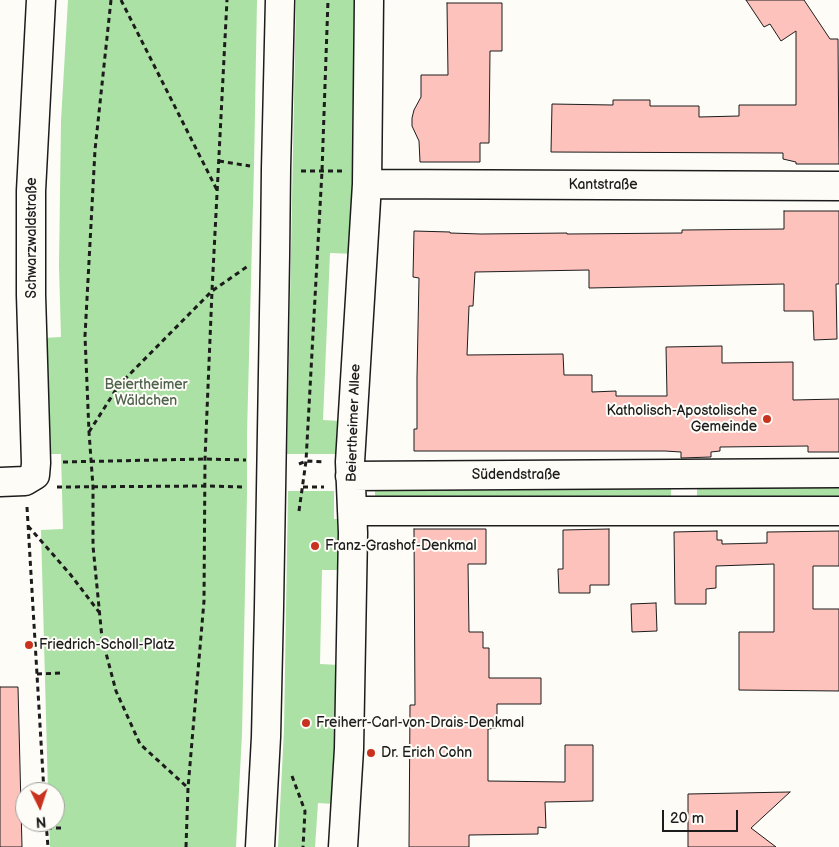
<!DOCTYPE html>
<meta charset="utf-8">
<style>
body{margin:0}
#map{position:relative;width:839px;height:847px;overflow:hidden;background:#fdfcf7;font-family:"Balsamiq Sans",sans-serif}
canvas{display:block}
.north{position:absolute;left:15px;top:782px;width:50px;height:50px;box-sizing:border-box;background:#fdfcf7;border:1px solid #a3a29f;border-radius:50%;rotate:176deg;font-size:14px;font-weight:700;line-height:20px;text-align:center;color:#1c1c1c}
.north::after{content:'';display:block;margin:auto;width:18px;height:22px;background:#c8321e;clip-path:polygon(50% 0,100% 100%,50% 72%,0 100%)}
.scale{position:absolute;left:662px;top:810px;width:76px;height:22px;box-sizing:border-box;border:2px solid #1c1c1c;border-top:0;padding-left:6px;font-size:15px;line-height:18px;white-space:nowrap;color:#1c1c1c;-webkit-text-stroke:4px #fdfcf7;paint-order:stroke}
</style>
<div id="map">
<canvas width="839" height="847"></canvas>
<div class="north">N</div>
<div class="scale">20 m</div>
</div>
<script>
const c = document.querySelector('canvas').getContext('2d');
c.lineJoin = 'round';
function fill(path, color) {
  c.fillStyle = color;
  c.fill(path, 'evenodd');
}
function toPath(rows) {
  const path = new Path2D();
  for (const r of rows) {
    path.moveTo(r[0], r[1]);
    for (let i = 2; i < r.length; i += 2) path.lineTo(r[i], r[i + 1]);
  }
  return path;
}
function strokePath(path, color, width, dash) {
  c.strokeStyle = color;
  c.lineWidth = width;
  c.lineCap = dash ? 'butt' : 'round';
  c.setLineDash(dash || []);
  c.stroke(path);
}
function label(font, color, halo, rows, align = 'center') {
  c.font = font + ' "Balsamiq Sans",sans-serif';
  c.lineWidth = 4;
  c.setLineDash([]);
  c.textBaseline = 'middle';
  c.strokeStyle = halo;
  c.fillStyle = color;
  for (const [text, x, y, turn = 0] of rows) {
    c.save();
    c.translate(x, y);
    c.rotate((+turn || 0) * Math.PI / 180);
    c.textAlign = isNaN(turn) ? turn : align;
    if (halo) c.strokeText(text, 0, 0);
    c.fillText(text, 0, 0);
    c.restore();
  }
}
fill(toPath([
 [68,0,257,0,254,167,247,433,247,494,242,734,236,847,50,847,49,822,55,822,55,792,48,792,41,530,63,529,61,454,46,454,43,338,61,337,59,266,61,121],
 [296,0,362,0,355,254,330,253,323,420,340,421,337,454,287,454],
 [839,479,839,499,697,500,697,480],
 [375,481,671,481,671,498,375,500],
 [288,491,334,491,334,519,341,519,341,570,322,570,320,664,339,665,334,804,318,803,315,847,278,847,284,730]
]), '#abe1a4');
const building = toPath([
 [746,0,804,0,830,39,838,39,839,164,796,164,796,162,783,159,783,153,551,152,552,104,613,105,613,100,650,100,650,106,699,106,699,117,739,116,739,105,796,105,796,31,781,41,770,24,764,27,746,0],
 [447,3,502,3,502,51,490,51,489,143,480,143,480,162,420,162,419,141,412,126,412,118,414,110,421,97,421,75,448,75,447,3],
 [784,211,839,211,839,284,836,284,837,339,814,340,813,311,784,311,784,284,589,288,589,270,475,272,473,306,469,306,467,355,563,354,564,375,592,375,592,392,616,391,616,396,667,396,666,347,722,346,722,363,793,362,793,400,839,399,839,452,808,452,808,446,720,447,720,451,711,452,711,457,681,458,681,452,665,451,414,451,414,429,417,429,417,377,419,278,413,277,414,231,450,232,450,233,481,234,567,233,567,234,682,233,682,230,784,229,784,211],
 [414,529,486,529,486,564,468,564,469,632,483,632,483,648,489,648,489,678,541,678,541,704,497,704,497,728,488,729,488,781,565,782,565,745,593,745,593,801,545,802,546,828,538,827,538,834,469,835,469,847,409,847,410,705,415,705,414,529],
 [609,529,609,585,590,585,590,593,559,593,558,569,563,569,563,530,609,529],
 [717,531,717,540,722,540,722,544,767,543,767,532,839,531,839,566,813,566,813,609,839,609,839,691,739,690,739,632,774,632,774,564,716,566,716,588,706,589,706,604,675,604,674,532,717,531],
 [656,603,657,631,632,632,631,604,656,603],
 [0,687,18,687,22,847,0,847,0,687],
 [790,792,751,828,776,847,688,847,688,794,790,792]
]);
fill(building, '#fec2bd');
strokePath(building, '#1c1c1c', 1);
const street = toPath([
 [367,184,839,186],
 [350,476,839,473],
 [0,482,25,481,35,475,36,463,31,295,31,191,41,0],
 [352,511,839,511],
 [343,847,349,749,353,533,350,462,367,184,369,0]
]);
const secondary = toPath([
 [260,847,266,737,269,607,275,256,276,169,280,0]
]);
strokePath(street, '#1c1c1c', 31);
strokePath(secondary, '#1c1c1c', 31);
strokePath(toPath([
 [111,0,95,150,85,336,89,432,93,487,93,546,102,638,116,691,140,744,187,787],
 [121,0,217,190],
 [219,161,250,166],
 [301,171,342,171],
 [89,432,119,385,212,291,248,266],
 [63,462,205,459,246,460],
 [299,464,306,461,324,462],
 [57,487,205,486,246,487],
 [303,487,324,487],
 [27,507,44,792],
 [299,511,306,461,322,171,328,0],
 [28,526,70,574,99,612],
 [37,674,61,673],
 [292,776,305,811,303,847],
 [46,822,48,847],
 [47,828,65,828],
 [186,847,188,788,204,601,205,459,212,291,227,0]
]), '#1c1c1c', 3, [5, 4]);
strokePath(street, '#fdfcf7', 28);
strokePath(secondary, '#fdfcf7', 28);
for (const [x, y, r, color] of [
 [767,419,5,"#c8321e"],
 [315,546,5,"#c8321e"],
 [29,645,5,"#c8321e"],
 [306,723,5,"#c8321e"],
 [371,753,5,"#c8321e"]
]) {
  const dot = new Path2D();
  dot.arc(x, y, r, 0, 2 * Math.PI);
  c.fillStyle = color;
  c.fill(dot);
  strokePath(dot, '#fdfcf7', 2);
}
label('14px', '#1c1c1c', '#fdfcf7', [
 ["Kantstraße",603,185],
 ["Schwarzwaldstraße",32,238,-90],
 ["Beiertheimer Allee",354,423,-88],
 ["Südendstraße",516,475]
]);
label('14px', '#4e614c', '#fdfcf7', [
 ["Beiertheimer",146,385],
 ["Wäldchen",146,401]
]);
label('14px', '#1c1c1c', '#fdfcf7', [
 ["Katholisch-Apostolische",757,411,"right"],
 ["Gemeinde",757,427,"right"],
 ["Franz-Grashof-Denkmal",325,546],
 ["Friedrich-Scholl-Platz",39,645],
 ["Freiherr-Carl-von-Drais-Denkmal",316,723],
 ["Dr. Erich Cohn",381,753]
], 'left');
</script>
